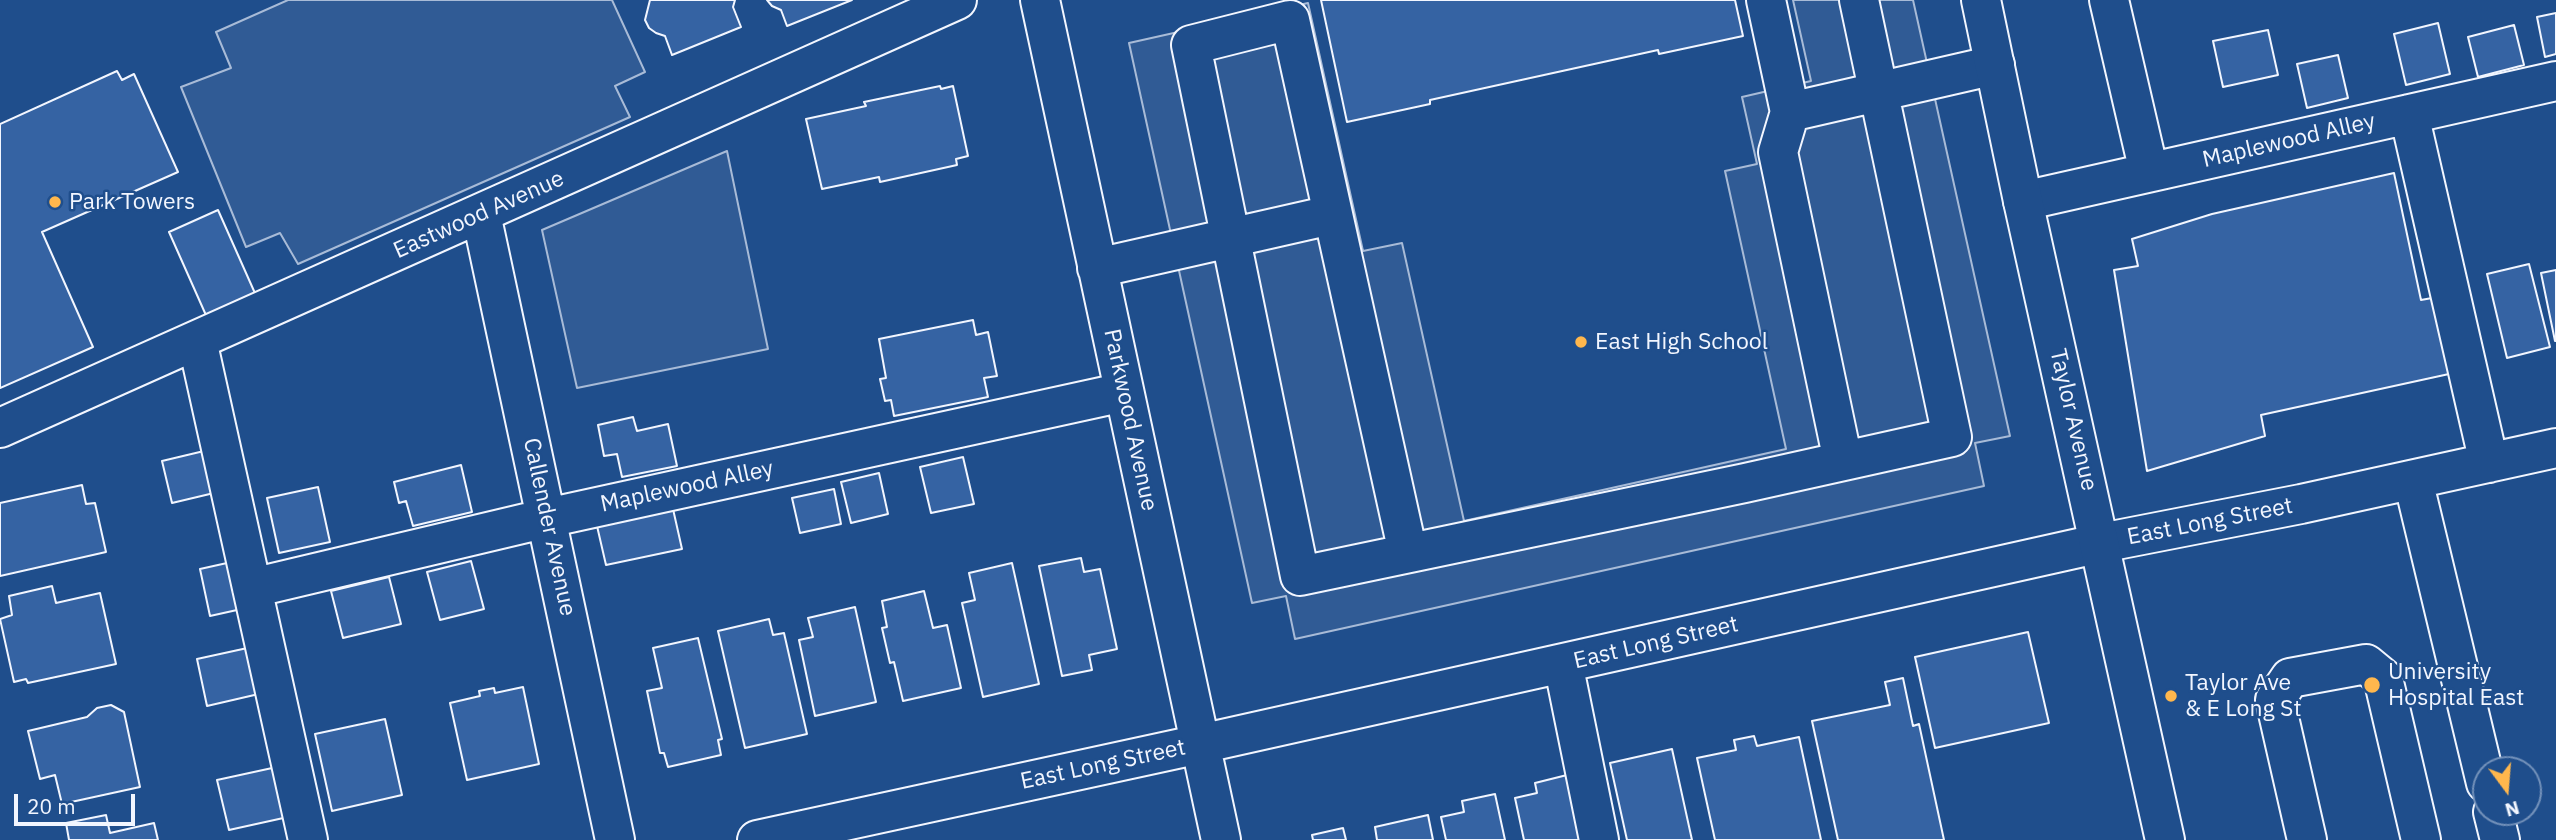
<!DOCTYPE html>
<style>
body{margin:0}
#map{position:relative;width:2556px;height:840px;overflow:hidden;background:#1f4e8c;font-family:"IBM Plex Sans",sans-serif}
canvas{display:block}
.north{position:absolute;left:2472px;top:756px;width:70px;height:70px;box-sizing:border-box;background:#1f4e8c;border:2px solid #7391ba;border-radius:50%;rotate:164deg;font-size:19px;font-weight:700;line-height:28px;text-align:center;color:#f2f6ff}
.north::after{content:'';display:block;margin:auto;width:24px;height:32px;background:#ffb74d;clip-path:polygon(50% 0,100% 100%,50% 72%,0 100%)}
.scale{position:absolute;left:14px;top:794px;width:121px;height:32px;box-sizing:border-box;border:4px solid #f2f6ff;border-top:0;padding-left:9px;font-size:21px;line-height:24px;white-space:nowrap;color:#f2f6ff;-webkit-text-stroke:5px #1f4e8c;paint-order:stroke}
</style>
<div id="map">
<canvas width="2556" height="840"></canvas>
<div class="north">N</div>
<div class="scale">20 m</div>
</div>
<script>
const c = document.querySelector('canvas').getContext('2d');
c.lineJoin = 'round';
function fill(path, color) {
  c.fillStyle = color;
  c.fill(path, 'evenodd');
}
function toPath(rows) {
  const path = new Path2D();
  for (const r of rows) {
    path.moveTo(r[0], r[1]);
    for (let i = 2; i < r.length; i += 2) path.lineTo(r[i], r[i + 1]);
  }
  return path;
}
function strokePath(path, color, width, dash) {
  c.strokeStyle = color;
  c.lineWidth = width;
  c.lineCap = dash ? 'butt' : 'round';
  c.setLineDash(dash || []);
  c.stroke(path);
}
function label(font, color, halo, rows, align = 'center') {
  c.font = font + ' "IBM Plex Sans",sans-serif';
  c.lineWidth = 5;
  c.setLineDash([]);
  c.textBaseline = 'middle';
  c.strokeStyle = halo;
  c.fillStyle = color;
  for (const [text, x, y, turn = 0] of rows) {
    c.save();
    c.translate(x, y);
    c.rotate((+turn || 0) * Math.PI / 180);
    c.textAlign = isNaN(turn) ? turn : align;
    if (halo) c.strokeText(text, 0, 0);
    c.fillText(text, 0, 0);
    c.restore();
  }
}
const parking = toPath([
 [288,0,612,0,645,72,615,86,630,117,298,264,280,233,246,247,181,87,231,68,216,32,288,0],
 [1793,0,1913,0,2010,436,1975,443,1984,486,1295,639,1286,596,1252,603,1129,43,1308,3,1363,251,1402,243,1464,521,1786,449,1725,171,1757,164,1742,97,1811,81,1793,0],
 [727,151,768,349,577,388,542,230,727,151]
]);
fill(parking, '#305b95');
strokePath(parking, '#a8bbd7', 2);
const building = toPath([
 [650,0,735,0,733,7,741,27,672,55,665,36,656,33,649,28,645,20,650,0],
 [767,0,852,0,787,26,781,10,772,6,767,0],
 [1321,0,1735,0,1743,36,1659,54,1658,50,1430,100,1430,104,1347,122,1321,0],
 [2556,13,2556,54,2545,57,2537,17,2556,13],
 [2438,23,2450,74,2406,85,2394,34,2438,23],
 [2514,25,2524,65,2478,77,2468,37,2514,25],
 [2268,30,2278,75,2223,87,2213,41,2268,30],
 [2338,55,2348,98,2307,108,2297,64,2338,55],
 [117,71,122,80,134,74,178,172,42,232,93,347,0,388,0,124,117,71],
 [940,86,941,89,953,86,968,156,956,159,957,165,880,182,879,177,822,189,806,119,866,106,864,102,940,86],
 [2394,173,2421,300,2432,298,2449,374,2261,415,2265,436,2147,471,2114,270,2138,266,2132,239,2212,214,2394,173],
 [218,210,258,300,209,322,169,232,218,210],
 [2529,264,2550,347,2507,358,2487,274,2529,264],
 [2556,270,2556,341,2555,341,2541,273,2556,270],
 [973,320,976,335,988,332,997,376,984,378,988,397,894,416,891,400,885,401,880,379,886,378,879,339,973,320],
 [633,417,637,431,668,424,677,466,622,477,617,454,604,456,598,425,633,417],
 [204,451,214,493,172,503,162,461,204,451],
 [963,457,974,504,931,513,920,467,963,457],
 [461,465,472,512,413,526,406,501,399,503,394,482,461,465],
 [879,473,888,514,851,523,841,482,879,473],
 [82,485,86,504,95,503,106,552,0,576,0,503,82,485],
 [318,487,330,542,279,553,267,498,318,487],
 [834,489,841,524,800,533,792,498,834,489],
 [673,509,682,549,606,565,597,526,673,509],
 [1081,558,1084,572,1100,569,1117,649,1089,655,1092,670,1062,676,1039,566,1081,558],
 [236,561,246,608,210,616,200,569,236,561],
 [471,561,484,609,440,620,427,572,471,561],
 [1012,563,1039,684,983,697,962,603,975,600,969,573,1012,563],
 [389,577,401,624,343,638,331,591,389,577],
 [52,586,56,603,100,593,116,664,28,683,26,679,14,682,0,619,12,615,9,596,52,586],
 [924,591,933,628,947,625,961,688,903,701,894,662,890,663,882,628,887,627,882,601,924,591],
 [855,607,876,702,815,716,799,640,813,637,808,618,855,607],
 [769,619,773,635,784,633,807,734,745,748,718,631,769,619],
 [2028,632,2049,723,1935,748,1915,657,2028,632],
 [698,638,722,739,718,740,721,755,668,767,664,753,660,753,647,691,662,688,653,648,698,638],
 [252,647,263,693,207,706,197,659,252,647],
 [1903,678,1913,726,1919,724,1944,840,1838,840,1812,721,1890,705,1885,682,1903,678],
 [523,687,539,764,467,780,450,703,480,696,479,691,494,688,495,693,523,687],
 [111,705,124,712,140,787,62,804,55,775,40,779,28,731,87,717,97,708,111,705],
 [385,719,402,795,332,811,315,734,385,719],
 [1754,736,1757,746,1799,737,1821,840,1715,840,1697,758,1736,750,1734,740,1754,736],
 [1672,749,1692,840,1627,840,1610,763,1672,749],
 [286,765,297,815,229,830,217,780,286,765],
 [1567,775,1581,840,1524,840,1515,798,1537,793,1535,783,1567,775],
 [1495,794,1505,840,1446,840,1441,817,1464,812,1462,801,1495,794],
 [106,815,110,833,154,823,158,840,69,840,66,823,106,815],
 [1428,815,1433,840,1377,840,1375,827,1428,815],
 [1343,828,1346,840,1313,840,1312,835,1343,828]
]);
fill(building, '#3563a3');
strokePath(building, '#f2f6ff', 2);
const minor = toPath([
 [1040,0,1221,840],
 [1766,0,1790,112,1778,152,1843,461],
 [2109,0,2149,172],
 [1790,112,1995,65],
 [2409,114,2489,463],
 [2023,201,2556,81],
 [481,214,615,840],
 [1097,268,1331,215],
 [197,340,308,840],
 [0,428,957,0],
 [2413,480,2486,783],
 [1408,553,1290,20,1191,45,1300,576,1745,483,1952,437,1859,0],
 [252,588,547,518,1124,392],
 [1563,663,1599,840],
 [2493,812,2500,840],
 [757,840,1200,744,2101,543,2301,504,2556,448],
 [2307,840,2275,700,2290,678,2366,664,2383,678,2421,840]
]);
const major = toPath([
 [1981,0,2023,201,2165,840]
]);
strokePath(minor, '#f2f6ff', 42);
strokePath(major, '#f2f6ff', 42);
strokePath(minor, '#1f4e8c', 38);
strokePath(major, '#1f4e8c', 38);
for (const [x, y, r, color] of [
 [55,202,7,"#ffb74d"],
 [1581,342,7,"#ffb74d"],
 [2372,685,9,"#ffb74d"],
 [2171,696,7,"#ffb74d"]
]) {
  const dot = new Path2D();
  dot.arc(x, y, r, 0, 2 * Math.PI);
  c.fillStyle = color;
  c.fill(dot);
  strokePath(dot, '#1f4e8c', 2.5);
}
label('23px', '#f2f6ff', '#1f4e8c', [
 ["Maplewood Alley",2289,141,-13],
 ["Eastwood Avenue",479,215,-24],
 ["Parkwood Avenue",1130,420,78],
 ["Taylor Avenue",2073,420,77],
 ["Maplewood Alley",687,487,-12],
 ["East Long Street",2210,522,-11],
 ["Callender Avenue",549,527,78],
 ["East Long Street",1656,643,-13],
 ["East Long Street",1103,765,-12]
]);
label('23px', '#f2f6ff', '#1f4e8c', [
 ["Park Towers",69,202],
 ["East High School",1595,342],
 ["University",2388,672],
 ["Hospital East",2388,698],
 ["Taylor Ave",2185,683],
 ["& E Long St",2185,709]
], 'left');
</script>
